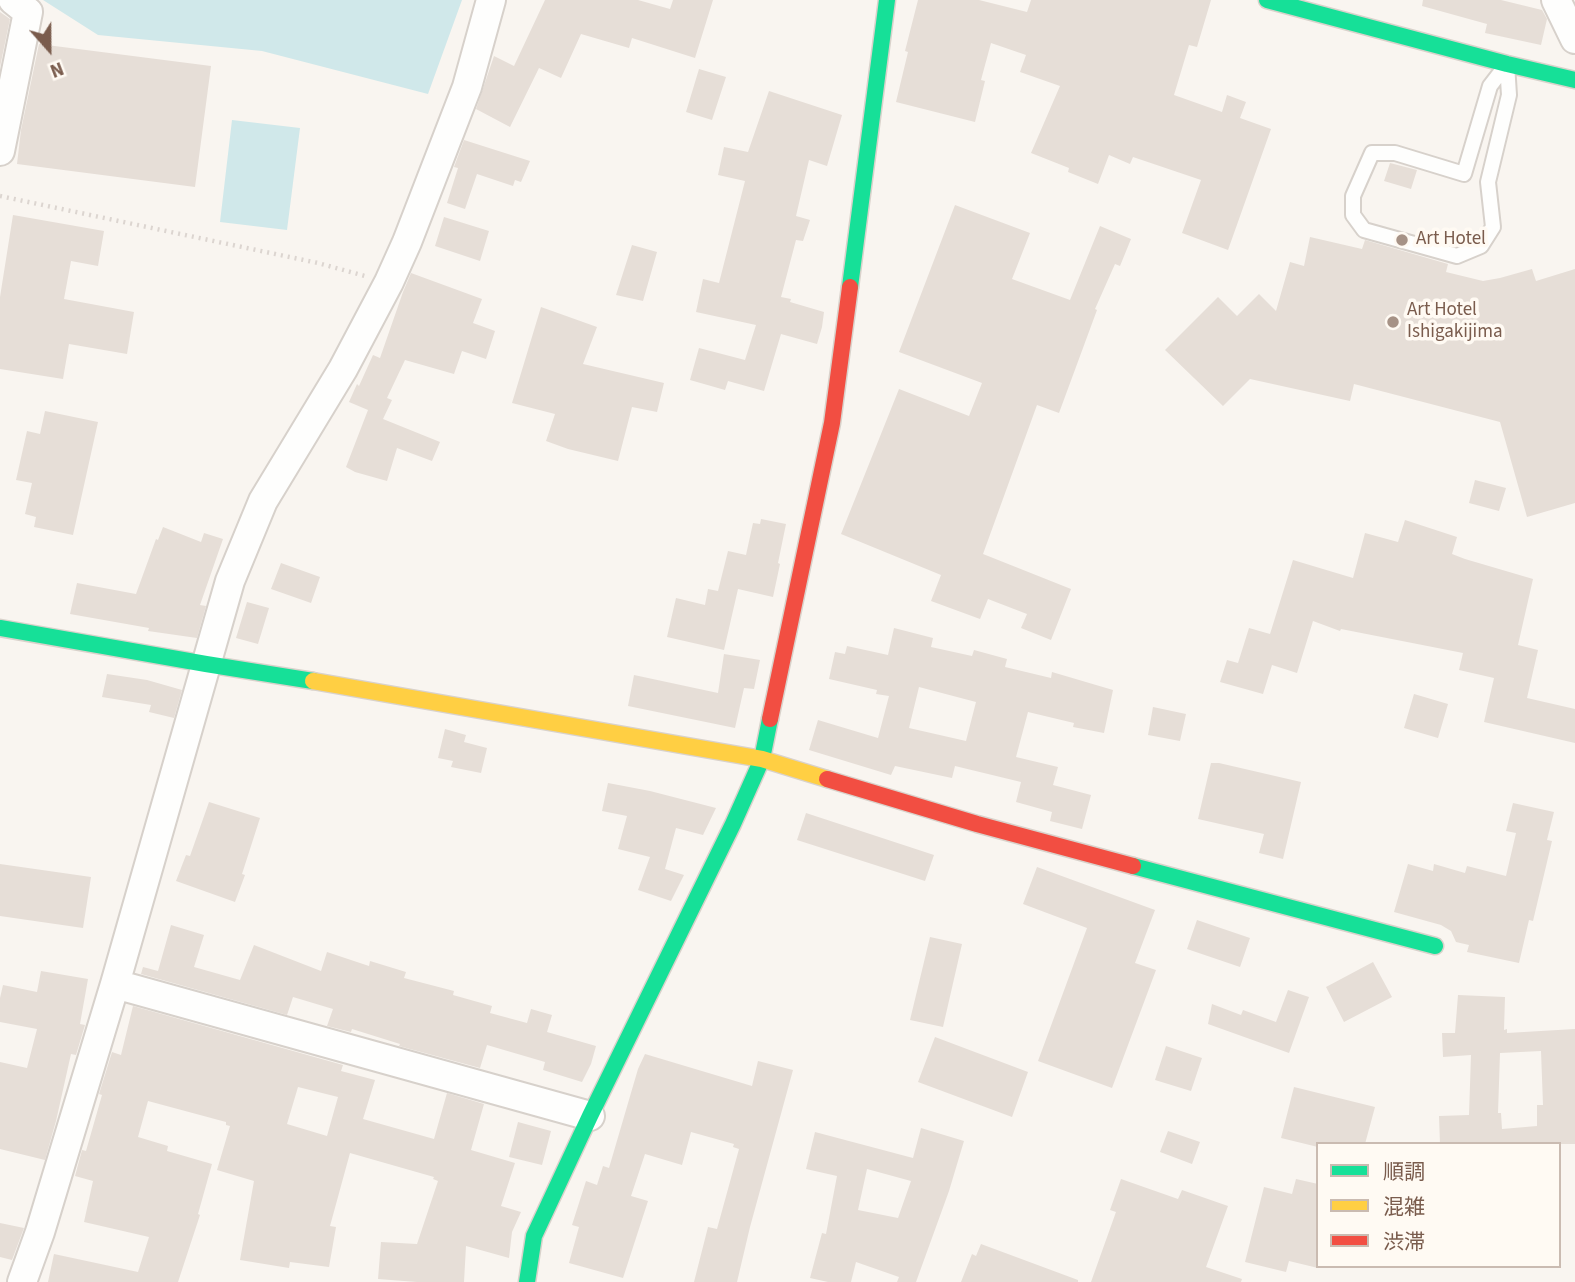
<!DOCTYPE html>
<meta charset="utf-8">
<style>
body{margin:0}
#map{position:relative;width:1575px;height:1282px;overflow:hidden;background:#f9f5f0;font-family:"Source Sans 3","Noto Sans JP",sans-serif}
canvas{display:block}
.legend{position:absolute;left:1316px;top:1142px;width:245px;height:126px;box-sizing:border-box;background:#fffaf3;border:2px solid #cabbb1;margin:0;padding:9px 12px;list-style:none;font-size:21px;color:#7a5c4d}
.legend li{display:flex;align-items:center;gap:14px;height:35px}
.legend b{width:35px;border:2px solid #cabbb1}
.north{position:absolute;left:14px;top:14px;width:70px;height:70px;-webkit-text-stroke:5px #fffaf3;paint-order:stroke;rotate:159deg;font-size:19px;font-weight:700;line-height:28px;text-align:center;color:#7a5c4d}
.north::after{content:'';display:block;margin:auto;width:24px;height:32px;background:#7a5c4d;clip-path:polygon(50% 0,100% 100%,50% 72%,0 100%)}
</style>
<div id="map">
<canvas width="1575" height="1282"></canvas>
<ul class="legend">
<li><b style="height:9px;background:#16e098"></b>順調</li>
<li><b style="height:9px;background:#ffcf43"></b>混雑</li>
<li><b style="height:9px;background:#f24e42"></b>渋滞</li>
</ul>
<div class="north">N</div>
</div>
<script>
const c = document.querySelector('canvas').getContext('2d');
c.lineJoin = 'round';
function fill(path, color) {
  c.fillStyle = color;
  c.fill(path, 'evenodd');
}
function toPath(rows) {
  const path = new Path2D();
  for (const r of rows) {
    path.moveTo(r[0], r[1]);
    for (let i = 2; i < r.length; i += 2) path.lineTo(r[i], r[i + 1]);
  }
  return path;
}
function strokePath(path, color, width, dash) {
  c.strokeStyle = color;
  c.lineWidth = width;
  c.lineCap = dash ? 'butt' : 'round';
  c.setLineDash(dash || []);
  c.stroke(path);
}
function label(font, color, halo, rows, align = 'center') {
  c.font = font + ' "Source Sans 3",sans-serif';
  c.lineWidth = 7;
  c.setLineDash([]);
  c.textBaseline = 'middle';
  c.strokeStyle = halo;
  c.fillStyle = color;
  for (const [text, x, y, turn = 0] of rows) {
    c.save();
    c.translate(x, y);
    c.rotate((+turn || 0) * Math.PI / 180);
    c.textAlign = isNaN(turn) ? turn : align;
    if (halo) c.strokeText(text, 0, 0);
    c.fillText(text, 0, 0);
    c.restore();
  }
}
fill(toPath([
 [43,0,462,0,428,94,262,51,98,35],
 [232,120,300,128,287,230,220,222]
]), '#d0e8ea');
fill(toPath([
 [545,0,638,0,670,9,673,0,713,0,695,58,632,38,629,48,581,34,561,78,539,68,510,127,476,109,494,56,514,66],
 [918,0,979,0,1027,12,1031,0,1211,0,1197,47,1189,45,1174,95,1222,112,1227,95,1246,102,1240,118,1271,129,1228,250,1182,233,1201,180,1133,157,1130,164,1109,155,1098,184,1068,172,1069,168,1031,153,1060,86,1020,72,1026,55,991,43,981,80,985,81,975,122,896,102,908,52,905,51],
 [1423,0,1501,0,1542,10,1547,19,1541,45,1485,33,1487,24,1422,6],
 [0,12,10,19,0,67],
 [39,44,211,66,195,187,17,164,21,130],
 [699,69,726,77,712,120,686,112],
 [769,91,842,115,827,166,809,160,796,216,810,220,803,241,796,240,781,297,791,299,790,302,824,312,822,327,817,344,781,334,764,391,728,381,725,390,690,380,699,348,745,360,756,325,696,312,703,279,719,283,745,181,718,175,724,147,748,152],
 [464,140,530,161,521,182,515,180,513,186,477,174,465,209,447,203,458,168,454,167],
 [1390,163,1417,170,1411,189,1384,181],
 [955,205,1030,233,1012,279,1070,300,1100,226,1131,239,1120,266,1115,264,1095,309,1097,310,1059,413,1037,405,983,554,1071,589,1051,640,1021,628,1027,614,988,599,980,619,931,601,941,575,841,534,899,389,969,416,982,383,899,352],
 [13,215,104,231,98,266,71,261,64,299,134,312,127,354,69,344,63,379,0,369,0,297],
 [444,217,489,231,480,261,435,246],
 [1310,237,1362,249,1365,240,1448,264,1446,272,1483,281,1500,278,1532,269,1536,281,1575,269,1575,503,1527,517,1500,422,1354,384,1350,401,1250,379,1223,406,1165,350,1218,297,1237,316,1259,294,1276,311,1290,262,1304,266],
 [632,245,657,252,643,301,616,295],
 [411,273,482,299,473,323,495,331,486,359,462,351,454,374,405,360,387,398,392,400,383,419,440,442,432,461,397,448,387,481,355,472,346,467,368,410,349,402,357,384,359,386,373,355,380,358,403,292],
 [541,307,597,327,583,364,664,383,657,412,632,407,618,461,568,449,546,441,555,414,512,403],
 [45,411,98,422,73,535,34,527,36,517,25,514,32,483,16,480,27,431,40,434],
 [1475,480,1506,488,1499,511,1469,503],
 [761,519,786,524,778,563,780,564,773,597,738,589,724,650,667,637,676,598,705,605,708,589,718,591,728,551,746,555,753,523,760,524],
 [1405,520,1457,537,1452,554,1465,559,1533,579,1518,645,1538,650,1527,698,1575,709,1575,743,1484,722,1494,678,1459,670,1463,653,1341,629,1340,631,1313,621,1297,673,1272,665,1263,694,1220,682,1227,660,1238,663,1249,628,1270,634,1293,560,1353,578,1365,533,1398,542],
 [163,527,201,542,204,533,223,539,200,605,206,606,197,638,148,631,149,628,70,614,77,583,136,594,156,539,158,540],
 [281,563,320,577,311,603,271,589],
 [247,602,269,608,258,644,236,638],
 [894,628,933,638,931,647,972,656,974,650,1007,659,1005,667,1051,678,1052,672,1113,690,1104,733,1073,727,1074,723,1028,712,1016,757,1058,767,1053,785,1091,795,1082,829,1050,821,1052,812,1016,802,1021,782,955,766,952,778,895,766,891,775,809,750,818,720,878,738,889,696,876,694,877,690,829,679,835,652,845,654,847,646,888,655],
 [919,687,976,702,966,741,909,728],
 [724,654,760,660,754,689,744,688,735,728,628,706,634,675,718,693],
 [107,674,147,680,182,690,174,718,149,712,151,705,102,697],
 [1414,694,1448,704,1438,738,1404,728],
 [1153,707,1186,714,1180,741,1148,735],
 [445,729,466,735,464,742,487,748,481,773,451,767,453,761,438,758],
 [1211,763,1219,763,1301,782,1283,859,1259,853,1264,834,1198,819],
 [608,783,650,791,716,808,703,835,676,828,665,869,684,875,671,901,638,890,650,857,618,849,627,816,602,811],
 [209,802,260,818,242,874,245,875,235,902,176,881,186,855,190,856],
 [1513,803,1554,812,1547,840,1552,841,1533,921,1529,920,1519,963,1467,952,1469,945,1456,942,1451,931,1441,925,1394,912,1408,864,1433,871,1434,864,1465,873,1467,866,1506,876,1516,833,1506,831],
 [806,813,934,855,925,881,797,840],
 [0,864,91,877,83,928,0,916],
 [1037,867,1155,910,1135,963,1156,970,1112,1088,1038,1061,1087,928,1023,904],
 [1197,920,1250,938,1240,967,1187,949],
 [171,925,204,935,194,967,240,980,254,945,321,971,327,952,369,966,370,961,406,972,404,978,454,991,453,995,492,1006,490,1013,527,1023,531,1009,552,1015,547,1032,596,1046,591,1064,582,1082,543,1070,545,1062,487,1045,480,1068,399,1046,400,1044,352,1029,351,1032,327,1026,333,1009,293,997,287,1015,141,974,143,967,158,971],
 [930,937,962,944,943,1027,910,1020],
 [1373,962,1392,997,1344,1022,1326,987],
 [41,971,88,979,80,1024,85,1025,76,1055,71,1054,56,1121,45,1160,0,1149,0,1062,27,1068,37,1029,0,1022,0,998,3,985,37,992],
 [1288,990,1309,997,1289,1053,1208,1024,1212,1004,1241,1015,1243,1010,1276,1022],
 [1458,995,1505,997,1504,1030,1507,1029,1507,1033,1575,1029,1575,1144,1440,1144,1439,1116,1469,1115,1471,1055,1443,1057,1442,1033,1455,1033],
 [1541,1051,1543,1105,1537,1105,1537,1126,1502,1129,1501,1113,1498,1113,1500,1053],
 [133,1006,343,1065,341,1071,375,1080,363,1119,434,1139,447,1093,484,1104,471,1150,515,1163,501,1206,521,1212,512,1232,509,1258,466,1246,464,1282,417,1282,378,1279,381,1242,417,1244,438,1181,433,1179,434,1177,350,1153,330,1226,336,1227,329,1267,290,1262,289,1268,240,1260,254,1181,217,1170,230,1126,226,1125,226,1122,148,1101,138,1137,168,1146,167,1151,212,1164,198,1214,200,1215,178,1282,48,1282,54,1254,138,1272,149,1237,84,1222,93,1181,75,1176,82,1150,86,1151,102,1095,99,1094,112,1052,121,1055],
 [298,1087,338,1097,327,1136,287,1124],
 [935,1037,1028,1072,1012,1117,918,1082],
 [1166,1046,1202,1058,1191,1091,1155,1080],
 [645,1054,752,1086,758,1061,793,1070,750,1227,737,1282,694,1282,708,1227,717,1229,739,1149,733,1147,734,1144,691,1132,682,1165,645,1154,631,1196,648,1201,623,1278,569,1263,579,1227,572,1225,586,1181,597,1185,603,1166,609,1168,638,1069],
 [1294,1087,1375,1107,1365,1144,1318,1144,1318,1147,1281,1138],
 [518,1122,551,1131,542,1165,509,1157],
 [921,1128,964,1141,949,1191,916,1282,897,1282,899,1277,856,1262,851,1282,828,1282,810,1278,822,1233,826,1234,837,1176,806,1169,815,1132,913,1158],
 [867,1169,911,1181,898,1218,858,1210],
 [1168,1131,1200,1142,1192,1164,1160,1152],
 [1121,1179,1178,1199,1182,1190,1228,1206,1206,1267,1242,1279,1241,1282,1091,1282,1116,1212,1110,1210],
 [1296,1179,1318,1184,1318,1268,1289,1261,1286,1272,1245,1262,1264,1187,1292,1194],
 [0,1223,24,1228,12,1260,0,1257],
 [981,1244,1078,1280,1078,1282,961,1282,972,1254,976,1256]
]), '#e6ded7');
const lane = toPath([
 [1507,64,1509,95,1488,182,1493,227,1481,246,1457,256,1364,230,1353,215,1353,196,1372,153,1395,153,1464,174,1490,86,1507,64]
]);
const street = toPath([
 [1556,0,1575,39],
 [0,151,28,12,13,0],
 [115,984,590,1116],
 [22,1282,40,1232,115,984,230,581,263,501,343,369,389,282,407,242,467,87,491,0]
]);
const fast = toPath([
 [1267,0,1507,64,1575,80],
 [850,287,887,0],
 [0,628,206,664,313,681],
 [1133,866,1435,946],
 [527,1282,534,1236,590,1116,733,824,762,759,770,719]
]);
const slow = toPath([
 [313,681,762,759,827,779]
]);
const jam = toPath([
 [770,719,832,423,850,287],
 [827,779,977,824,1133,866]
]);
strokePath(lane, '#d7d1cb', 18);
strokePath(street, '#d7d1cb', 32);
strokePath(fast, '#d9d2cb', 19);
strokePath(slow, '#d9d2cb', 19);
strokePath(jam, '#d9d2cb', 19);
strokePath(toPath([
 [0,196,318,263,365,276]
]), '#dcd5d0', 4.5, [2, 5]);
strokePath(lane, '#fefefd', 14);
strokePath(street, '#fefefd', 28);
strokePath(fast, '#16e098', 16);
strokePath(slow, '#ffcf43', 16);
strokePath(jam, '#f24e42', 16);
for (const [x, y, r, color] of [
 [1402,240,7,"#a69286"],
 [1393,322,7,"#a69286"]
]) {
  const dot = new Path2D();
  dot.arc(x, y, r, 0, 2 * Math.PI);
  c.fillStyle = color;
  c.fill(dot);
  strokePath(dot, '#fffaf3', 2.5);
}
label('19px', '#7a5c4d', '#fffaf3', [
 ["Art Hotel",1416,240],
 ["Art Hotel",1407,311],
 ["Ishigakijima",1407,333]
], 'left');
</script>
